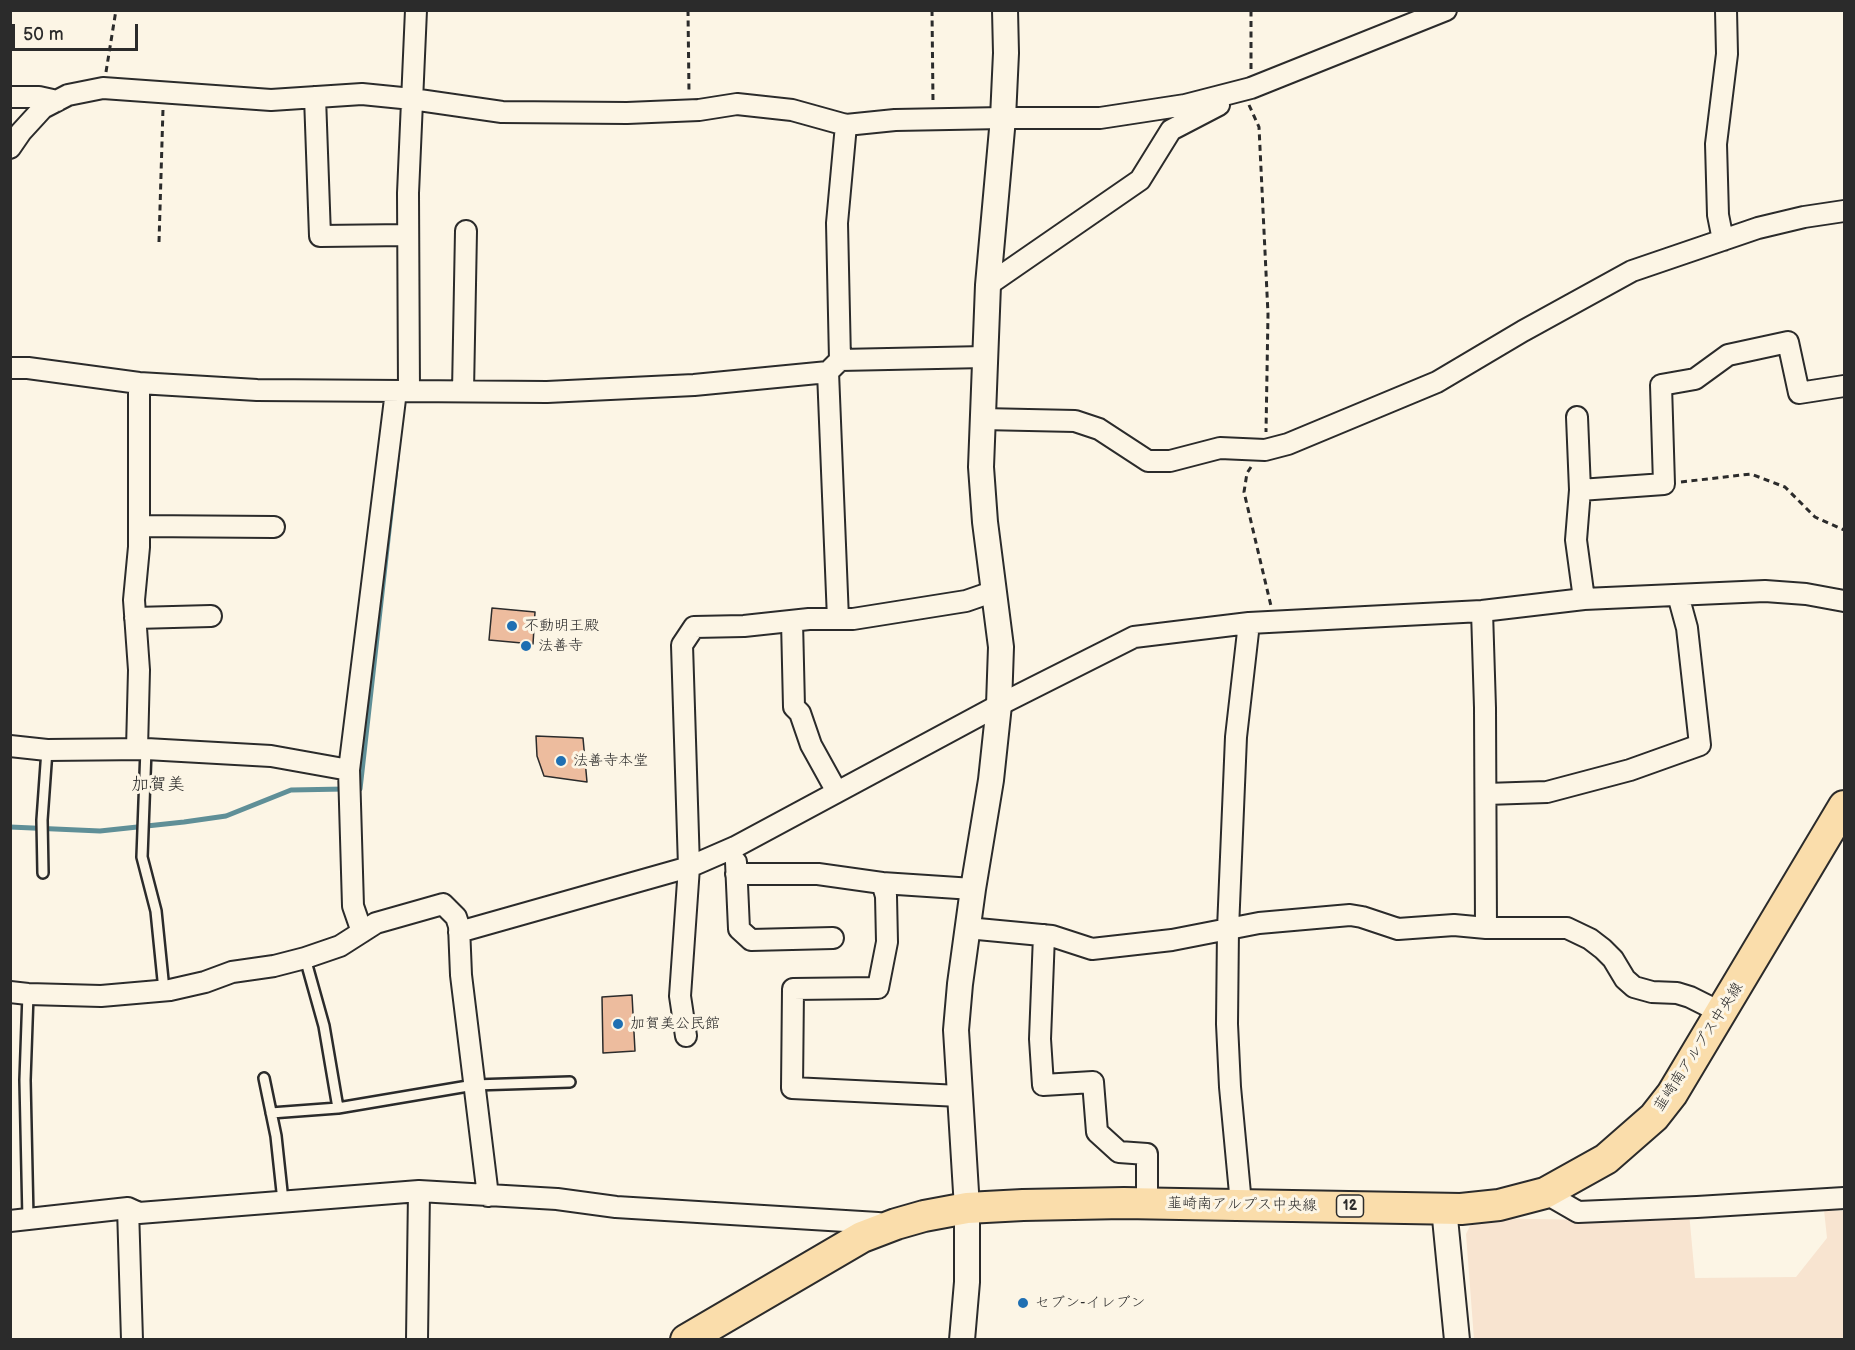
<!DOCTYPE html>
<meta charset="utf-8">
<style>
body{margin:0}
#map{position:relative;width:1855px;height:1350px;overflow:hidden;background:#fcf5e5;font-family:"Balsamiq Sans",sans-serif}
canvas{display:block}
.frame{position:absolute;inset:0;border:12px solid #2b2b2b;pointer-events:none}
.scale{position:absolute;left:12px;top:24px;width:126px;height:27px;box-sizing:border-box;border:3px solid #2b2b2b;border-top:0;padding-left:8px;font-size:18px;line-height:21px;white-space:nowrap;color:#2b2b2b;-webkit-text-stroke:4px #fcf5e5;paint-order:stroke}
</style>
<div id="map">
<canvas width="1855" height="1350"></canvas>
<div class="frame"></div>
<div class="scale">50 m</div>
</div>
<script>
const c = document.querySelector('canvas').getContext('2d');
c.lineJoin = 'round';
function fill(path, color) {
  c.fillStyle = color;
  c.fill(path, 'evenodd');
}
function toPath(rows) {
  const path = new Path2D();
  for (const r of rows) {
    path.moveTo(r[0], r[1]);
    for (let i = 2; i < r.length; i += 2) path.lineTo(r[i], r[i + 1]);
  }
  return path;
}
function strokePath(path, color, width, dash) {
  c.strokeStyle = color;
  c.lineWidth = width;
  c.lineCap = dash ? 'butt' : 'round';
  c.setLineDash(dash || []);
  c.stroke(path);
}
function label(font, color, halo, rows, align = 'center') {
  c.font = font + ' "Balsamiq Sans","Klee One",sans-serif';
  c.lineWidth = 6;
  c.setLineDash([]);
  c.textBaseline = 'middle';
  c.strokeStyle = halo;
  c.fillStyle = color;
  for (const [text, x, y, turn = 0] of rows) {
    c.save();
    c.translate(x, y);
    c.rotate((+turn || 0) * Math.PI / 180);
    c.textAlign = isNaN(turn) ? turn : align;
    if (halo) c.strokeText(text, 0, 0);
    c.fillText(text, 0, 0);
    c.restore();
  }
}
fill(toPath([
 [1824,1210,1844,1211,1844,1339,1474,1339,1466,1234,1474,1218,1593,1220,1689,1212,1695,1278,1796,1277,1827,1238]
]), '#f8e4d0');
strokePath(toPath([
 [354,789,360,789,397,459],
 [10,827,100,831,184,822,226,816,291,790,345,789]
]), '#5f8f97', 5);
const building = toPath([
 [492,608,535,612,533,644,489,640,492,608],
 [536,736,583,738,587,782,544,776,537,756,536,736],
 [632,995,635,1051,603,1053,602,997,632,995]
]);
fill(building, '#edbc9e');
strokePath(building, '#2b2b2b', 1.5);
const service = toPath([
 [146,749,142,857,156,911,164,990],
 [43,873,42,820,47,750],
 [305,958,324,1026,338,1108],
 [28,994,25,1080,28,1219],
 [264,1078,276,1136,283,1201],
 [271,1113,338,1108,474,1085,570,1082]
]);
const minor = toPath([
 [10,97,39,97,57,101],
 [315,97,320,236,408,235],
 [10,148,21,132,43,108,68,95,103,88,271,100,362,94,412,99,502,112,627,113,699,110,737,104,792,110,846,125,895,120,1003,118,1100,118,1185,105,1251,88,1446,10],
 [1723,240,1718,215,1716,144,1727,54,1726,10],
 [988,285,1140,180,1171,130,1219,105],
 [840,360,837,223,846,125],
 [10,368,28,368,139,383,257,390,547,392,694,385,828,372,840,360,985,357],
 [828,372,838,619],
 [409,391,408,193,416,10],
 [463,391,466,231],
 [1577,417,1580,490],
 [982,419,1075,421,1099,429,1148,461,1170,461,1220,448,1265,450,1288,444,1437,382,1523,331,1632,271,1758,228,1804,217,1844,211],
 [139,526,274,527],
 [1584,599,1576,540,1580,490,1664,484,1661,385,1695,379,1728,355,1788,342,1799,393,1844,386],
 [1482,611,1485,708,1486,928],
 [135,618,211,616],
 [792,621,794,707,800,713,811,745,837,792],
 [10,746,47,750,146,749,271,756,349,770],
 [137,749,139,670,134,600,139,547,139,383],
 [1486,794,1547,792,1630,770,1700,745,1687,628,1678,595],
 [736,862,739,929,751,940,833,938],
 [736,874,818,874,882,883,886,896,887,942,878,988,793,989,792,1088,960,1096],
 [882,883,973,889],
 [967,928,1052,936,1092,949,1172,940,1259,923,1350,915,1362,917,1398,929,1454,925,1486,928,1567,928,1590,939,1603,949,1613,959,1625,979,1634,987,1652,992,1677,993,1690,997,1722,1013],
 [362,932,353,906,349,770,396,391],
 [459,932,689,867,735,847,999,705,1134,637,1249,623,1482,611,1584,599,1765,591,1806,594,1844,601],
 [1044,935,1040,1039,1043,1085,1093,1082,1097,1132,1119,1152,1147,1154,1147,1204],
 [10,992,28,994,101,996,170,990,205,982,232,972,274,966,305,958,340,946,376,923,443,904,456,917,459,926,461,975,488,1196],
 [686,1036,680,996,689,867,682,645,694,627,744,626,809,619,853,619,966,601,995,591],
 [1545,1193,1578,1212,1697,1207,1844,1198],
 [1241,1204,1230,1087,1227,1024,1228,929,1236,737,1249,623],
 [128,1208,132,1340],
 [10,1221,128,1208,139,1213,419,1191,557,1199,616,1207,878,1223,885,1226],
 [417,1340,419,1191]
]);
const tertiary = toPath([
 [1444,1208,1457,1340],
 [962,1340,967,1282,967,1208,956,1030,960,984,973,889,991,780,999,705,1001,647,985,522,981,467,988,285,1003,118,1006,53,1005,10]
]);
const primary = toPath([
 [686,1340,862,1237,896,1224,924,1216,967,1208,1023,1205,1124,1203,1461,1209,1499,1205,1545,1193,1606,1159,1654,1117,1672,1094,1844,806]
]);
strokePath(service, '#2b2b2b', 14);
strokePath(minor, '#2b2b2b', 24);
strokePath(tertiary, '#2b2b2b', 28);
strokePath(primary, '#2b2b2b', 34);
strokePath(toPath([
 [688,10,689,93],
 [932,10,933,102],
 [1251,69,1251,10],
 [106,72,116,10],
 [1249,105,1259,127,1268,314,1266,432],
 [159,242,163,109],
 [1251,467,1247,473,1244,492,1271,606],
 [1681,482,1751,474,1785,487,1815,517,1844,530]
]), '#2b2b2b', 3, [6, 4.5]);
strokePath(service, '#fcf5e5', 9);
strokePath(minor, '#fcf5e5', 20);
strokePath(tertiary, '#fcf5e5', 24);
strokePath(primary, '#faddab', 30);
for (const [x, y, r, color] of [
 [512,626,6,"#1f6fb2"],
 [526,646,6,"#1f6fb2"],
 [561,761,6,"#1f6fb2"],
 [618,1024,6,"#1f6fb2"],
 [1023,1303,6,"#1f6fb2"]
]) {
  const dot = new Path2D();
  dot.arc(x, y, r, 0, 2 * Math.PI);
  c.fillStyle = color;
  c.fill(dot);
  strokePath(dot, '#fcf5e5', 2);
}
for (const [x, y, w] of [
 [1350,1206,27]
]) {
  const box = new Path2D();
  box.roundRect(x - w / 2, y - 11, w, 22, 4.5);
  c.fillStyle = '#fcf5e5';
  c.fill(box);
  strokePath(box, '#2b2b2b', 1.5);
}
label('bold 14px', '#2b2b2b', null, [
 ["12",1350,1206]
]);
label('15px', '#2b2b2b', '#fcf5e5', [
 ["不動明王殿",524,626],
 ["法善寺",538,646],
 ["法善寺本堂",573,761],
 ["加賀美公民館",630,1024],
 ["セブン-イレブン",1035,1303]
], 'left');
label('15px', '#2b2b2b', '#fcf5e5', [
 ["韮崎南アルプス中央線",1699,1047,-57],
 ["韮崎南アルプス中央線",1242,1205,1]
]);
label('18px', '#2b2b2b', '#fcf5e5', [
 ["加賀美",158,785]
]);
</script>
